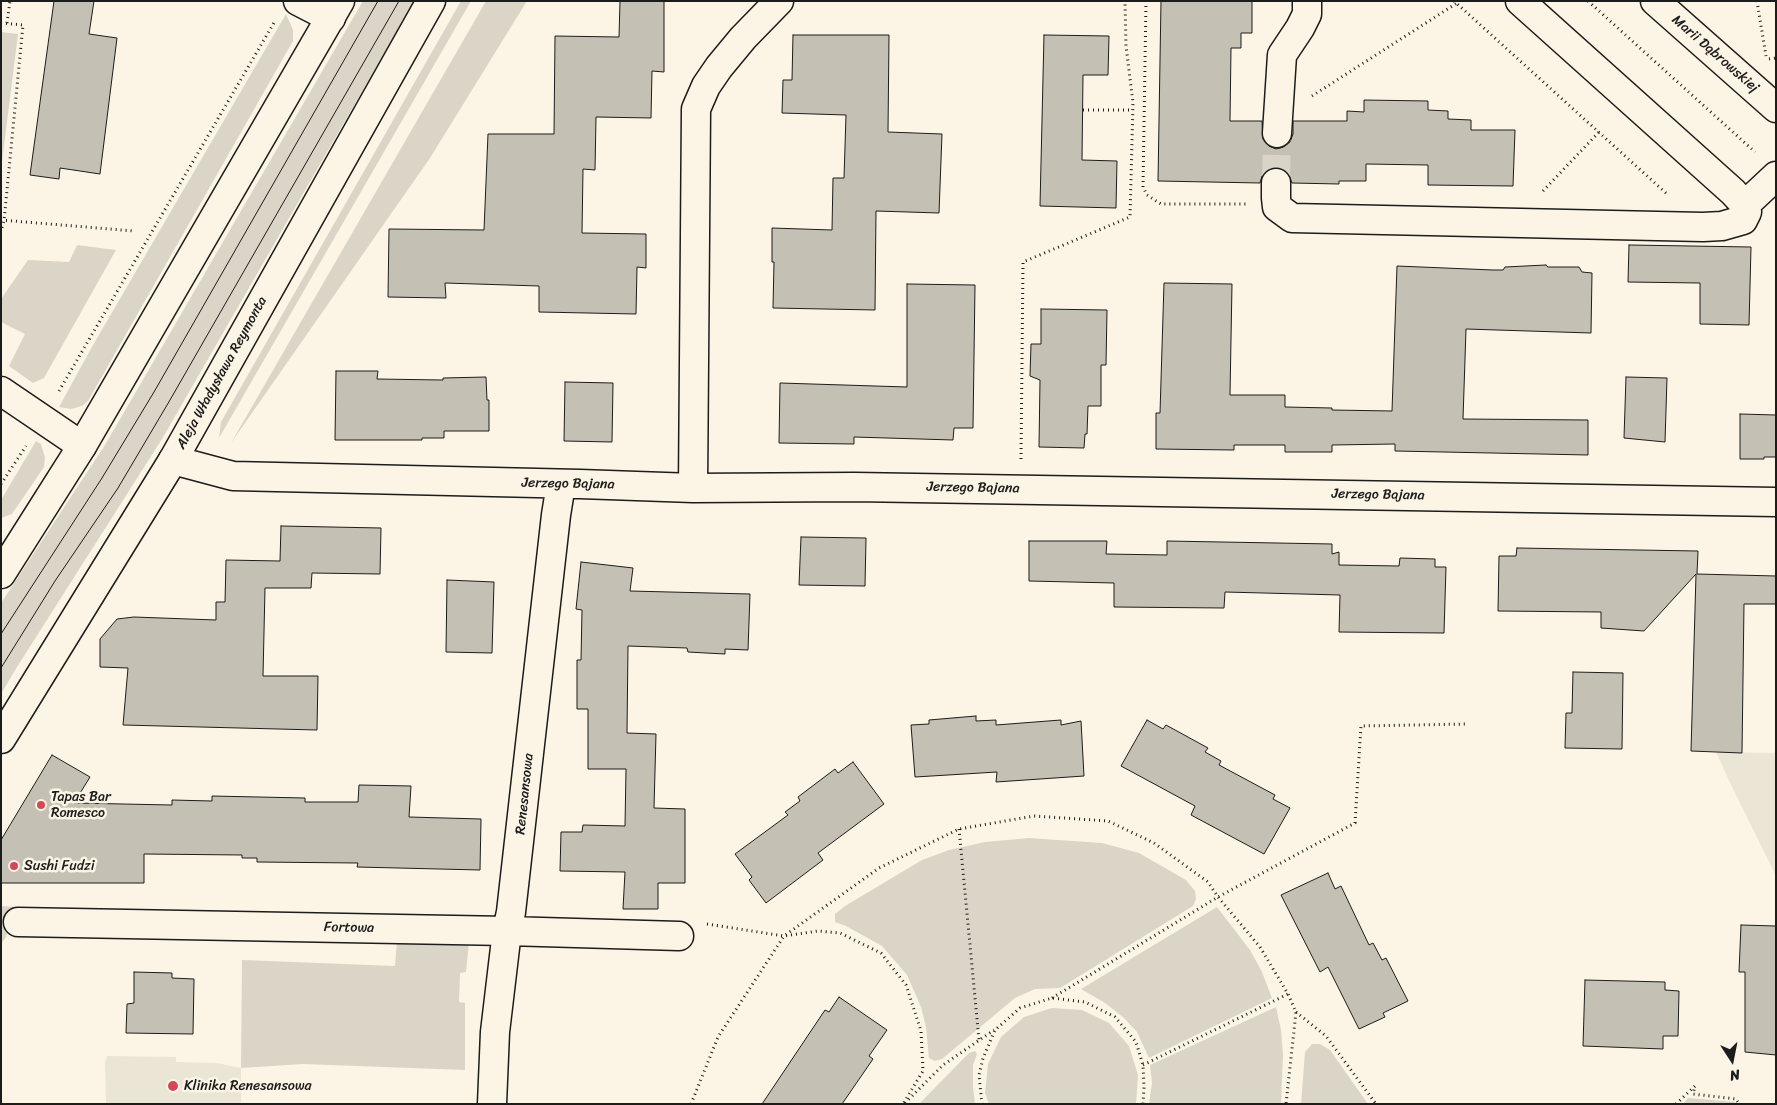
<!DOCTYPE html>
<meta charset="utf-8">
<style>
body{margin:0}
#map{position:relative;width:1777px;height:1105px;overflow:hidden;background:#fcf5e5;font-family:Sriracha,sans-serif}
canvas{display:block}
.frame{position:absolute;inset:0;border:2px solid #1c1c1c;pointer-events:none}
.north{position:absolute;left:1707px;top:1035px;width:50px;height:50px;-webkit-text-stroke:4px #fcf5e5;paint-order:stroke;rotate:169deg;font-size:14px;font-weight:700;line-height:20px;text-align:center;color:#1c1c1c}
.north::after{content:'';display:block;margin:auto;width:18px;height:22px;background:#1c1c1c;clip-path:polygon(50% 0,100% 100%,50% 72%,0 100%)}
</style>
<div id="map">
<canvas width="1777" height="1105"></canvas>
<div class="frame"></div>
<div class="north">N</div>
</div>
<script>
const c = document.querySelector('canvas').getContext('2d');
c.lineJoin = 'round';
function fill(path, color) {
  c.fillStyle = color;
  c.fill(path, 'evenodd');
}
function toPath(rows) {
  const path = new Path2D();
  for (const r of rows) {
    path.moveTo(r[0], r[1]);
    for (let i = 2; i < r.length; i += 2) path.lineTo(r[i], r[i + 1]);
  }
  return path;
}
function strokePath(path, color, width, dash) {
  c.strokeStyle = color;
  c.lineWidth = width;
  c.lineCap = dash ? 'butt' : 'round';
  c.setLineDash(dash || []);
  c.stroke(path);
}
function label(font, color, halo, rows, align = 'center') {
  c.font = font + ' Sriracha,sans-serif';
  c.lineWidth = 5;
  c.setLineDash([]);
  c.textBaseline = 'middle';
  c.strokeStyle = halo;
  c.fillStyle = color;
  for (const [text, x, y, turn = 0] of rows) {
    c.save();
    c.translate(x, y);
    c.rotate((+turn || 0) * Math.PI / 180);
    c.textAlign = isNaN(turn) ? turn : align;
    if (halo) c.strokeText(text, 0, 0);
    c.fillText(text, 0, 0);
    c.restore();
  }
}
fill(toPath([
 [1716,752,1776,753,1776,876,1733,789],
 [107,1056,176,1057,176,1062,217,1063,241,1068,241,1104,106,1104,105,1062]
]), '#ebe5d6');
fill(toPath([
 [363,1,414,1,162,439,17,667,1,694,1,603,105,445],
 [461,1,471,1,219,438,221,422],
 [486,1,527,1,430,158,231,443],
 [286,14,293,30,293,41,88,401,82,406,71,409,59,407,93,345],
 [1,32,18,34,1,170],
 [77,245,116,250,44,378,33,383,9,366,25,334,1,322,1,299,28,260,69,262],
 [36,441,41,444,45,458,44,467,12,514,1,518,1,500],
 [1029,838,1102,843,1139,853,1186,880,1195,891,1196,899,1193,906,1060,988,1035,989,1015,998,942,1059,935,1061,929,1058,926,1027,921,1007,907,975,882,946,846,926,835,922,835,914,845,906,922,860,949,850,985,842],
 [1,906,16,907,6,937,1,944],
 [1217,907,1250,950,1262,972,1272,998,1149,1058,1137,1032,1124,1018,1105,1003,1081,989],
 [397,941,469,942,466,972,460,973,459,1002,465,1003,465,1070,303,1064,241,1068,242,960,395,966],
 [1276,1007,1281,1030,1283,1055,1281,1104,1149,1104,1152,1083,1150,1065],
 [1052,1008,1082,1010,1109,1023,1129,1046,1138,1075,1136,1104,989,1104,985,1093,988,1064,1001,1037,1024,1017],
 [1312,1044,1320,1044,1330,1050,1368,1104,1301,1104,1305,1052],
 [975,1051,977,1054,973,1065,973,1087,975,1104,919,1104,969,1053],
 [1688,1098,1735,1102,1736,1104,1683,1104]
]), '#dbd5c8');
const building = toPath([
 [54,1,94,1,89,34,117,38,100,174,60,168,59,179,30,175,54,1],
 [620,1,664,1,664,72,652,71,651,118,596,117,595,170,583,169,582,233,646,234,646,268,637,267,636,314,539,312,539,286,445,283,446,298,388,297,389,229,484,230,488,134,554,134,555,36,619,37,620,1],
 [1161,1,1252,1,1252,33,1241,33,1241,48,1231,48,1230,121,1262,121,1263,139,1269,146,1276,149,1283,147,1290,142,1293,134,1293,121,1347,121,1347,111,1364,112,1364,100,1428,101,1428,110,1448,111,1448,119,1471,120,1471,130,1515,130,1513,186,1428,185,1428,165,1366,164,1366,181,1339,181,1339,184,1292,183,1289,175,1283,169,1276,167,1268,170,1262,176,1260,183,1158,181,1161,1],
 [793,35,889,35,888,132,942,134,939,213,876,211,875,310,773,308,774,262,772,262,772,228,832,230,833,178,844,178,846,115,782,113,783,80,792,80,793,35],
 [1044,35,1109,36,1108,75,1083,75,1082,160,1117,161,1116,208,1040,206,1044,35],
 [1629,245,1751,247,1749,325,1700,324,1700,283,1628,282,1629,245],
 [1546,265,1548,267,1579,267,1582,272,1592,273,1591,333,1466,329,1463,419,1588,420,1588,455,1395,451,1395,444,1332,445,1332,452,1285,452,1285,445,1234,445,1234,450,1156,449,1156,413,1160,413,1164,283,1232,284,1230,395,1285,395,1285,407,1332,408,1332,410,1392,411,1397,266,1493,270,1503,270,1505,267,1546,265],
 [907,284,975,285,973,428,954,428,953,440,854,437,854,444,779,443,780,383,907,387,907,284],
 [1041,309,1107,310,1106,365,1101,365,1101,406,1088,406,1087,434,1085,434,1084,448,1039,447,1040,380,1030,376,1031,344,1041,344,1041,309],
 [336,371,378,371,377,379,443,380,443,378,486,377,487,400,489,400,489,431,444,431,444,438,422,438,422,440,335,440,336,371],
 [1626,377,1667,378,1665,442,1624,438,1626,377],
 [565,382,613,383,612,442,564,441,565,382],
 [1740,414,1776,415,1776,457,1764,457,1764,459,1740,459,1740,414],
 [281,526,381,528,380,574,312,573,311,588,265,588,263,676,318,676,317,730,123,725,128,668,100,667,100,639,117,619,134,617,216,620,216,602,225,602,226,560,280,561,281,526],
 [801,537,866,538,865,586,799,585,801,537],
 [1029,541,1107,541,1106,554,1167,555,1167,541,1332,544,1332,554,1339,552,1339,565,1399,566,1400,558,1435,559,1435,567,1446,567,1444,633,1339,632,1340,595,1225,592,1224,608,1114,607,1114,583,1029,581,1029,541],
 [1517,548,1698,551,1697,574,1776,576,1776,604,1744,604,1742,753,1691,751,1696,574,1644,631,1601,628,1601,612,1498,611,1499,556,1516,556,1517,548],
 [581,562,633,568,630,591,750,594,748,650,725,649,725,654,706,653,688,652,687,648,628,646,627,733,656,734,654,808,685,809,685,883,658,883,658,909,623,909,625,872,560,871,561,832,582,832,583,825,625,826,626,769,588,769,588,709,577,709,577,660,581,660,582,610,576,609,581,562],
 [447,580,494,582,492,653,446,652,447,580],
 [1573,672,1623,673,1622,749,1565,748,1566,713,1572,713,1573,672],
 [976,716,976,721,996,720,996,725,1061,720,1061,725,1081,721,1084,776,996,782,997,772,915,777,911,725,929,724,929,720,976,716],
 [1147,720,1163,729,1166,725,1208,748,1205,752,1221,761,1219,765,1275,795,1273,799,1290,808,1264,854,1191,815,1195,806,1121,766,1147,720],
 [52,755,90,777,74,803,172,805,172,800,212,801,212,796,305,798,305,802,358,802,359,785,411,786,409,817,481,819,480,870,357,867,358,863,257,862,257,858,242,858,242,855,144,854,144,883,1,883,1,840,52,755],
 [853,762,884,804,818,853,823,860,766,903,749,880,752,877,735,854,788,815,785,812,800,801,798,797,835,769,838,773,853,762],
 [1328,873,1335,889,1341,886,1369,945,1373,943,1382,960,1386,958,1408,1001,1383,1013,1385,1017,1359,1029,1328,967,1320,972,1281,895,1328,873],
 [1741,925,1776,926,1776,1055,1745,1052,1745,972,1739,972,1741,925],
 [134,972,172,973,172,978,194,979,193,1034,126,1033,127,1004,134,1003,134,972],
 [1585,980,1665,982,1665,990,1679,991,1678,1036,1663,1036,1663,1049,1583,1046,1585,980],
 [839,997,887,1030,869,1056,873,1059,842,1104,762,1104,825,1010,829,1012,839,997]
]);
fill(building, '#c4c0b3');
strokePath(building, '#1c1c1c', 1);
strokePath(toPath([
 [1276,183,1277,133]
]), '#dad4c7', 28, [28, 14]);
const minor = toPath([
 [298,1,331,18],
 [1655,1,1776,108],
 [1277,133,1282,55,1300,28,1307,14,1307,1],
 [1276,183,1276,198,1277,207,1292,218,1703,227,1722,226,1743,220,1747,212,1745,205,1733,192,1520,1],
 [1745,205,1776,176],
 [1,391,82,446],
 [173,460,233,476,580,484,693,488,854,487,1776,502],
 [693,488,696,109,706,86,719,67,743,38,779,1],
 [18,922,507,931,679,936],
 [492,1104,495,1032,507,931,511,912,556,515,561,484]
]);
const major = toPath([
 [1,574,82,446,340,1],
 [1,739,173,460,431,1]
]);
strokePath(minor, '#1c1c1c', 31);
strokePath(major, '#1c1c1c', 31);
strokePath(toPath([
 [1146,1,1143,187,1147,195,1161,204,1246,204],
 [1454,1,1667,194],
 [1588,1,1755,152],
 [1757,1,1766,56],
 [1,23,23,25,4,221,1,231],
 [7,23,10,1],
 [1769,59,1776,58],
 [1312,96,1457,3],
 [1083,110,1133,110],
 [1543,191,1599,132],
 [1,220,134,231],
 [59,391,275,21],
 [1021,459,1023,262,1130,217,1133,103,1126,46,1125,1],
 [1,484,26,446],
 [959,829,979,1040],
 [707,924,784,936,818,931,840,933,881,953,906,985,921,1031,923,1071,903,1104],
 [1052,998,1218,897,1355,823,1361,726,1467,724],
 [1296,1012,1326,1036,1376,1104],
 [1143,1065,1288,994],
 [905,1103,943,1065,994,1030],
 [691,1104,718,1037,784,936,879,868,959,829,1034,816,1108,821,1154,843,1208,882,1218,897,1260,947,1288,994,1296,1012,1286,1104],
 [982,1104,979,1075,983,1058,995,1030,1020,1008,1052,998,1085,1002,1115,1017,1136,1042,1143,1065,1144,1087,1143,1104],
 [1676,1104,1695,1086,1693,1094,1736,1099,1739,1104]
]), '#1c1c1c', 3, [1, 4]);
strokePath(minor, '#fcf5e5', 28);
strokePath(major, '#fcf5e5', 28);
strokePath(toPath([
 [1,634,102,478,154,392,378,1],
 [1,668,55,581,118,488,170,400,399,1]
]), '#1c1c1c', 1);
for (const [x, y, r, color] of [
 [41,805,5,"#d1495b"],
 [14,866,5,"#d1495b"],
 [173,1086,6,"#d1495b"]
]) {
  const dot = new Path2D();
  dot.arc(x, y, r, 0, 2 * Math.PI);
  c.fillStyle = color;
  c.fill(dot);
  strokePath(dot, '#fcf5e5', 2);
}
label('14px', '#1c1c1c', '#fcf5e5', [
 ["Marii Dąbrowskiej",1715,54,41],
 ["Aleja Władysława Reymonta",222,373,-61],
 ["Jerzego Bajana",568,484,1],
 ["Jerzego Bajana",973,488,1],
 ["Jerzego Bajana",1378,495,1],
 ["Renesansowa",525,794,-84],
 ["Fortowa",349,928,1]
]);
label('14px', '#1c1c1c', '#fcf5e5', [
 ["Tapas Bar",51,797],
 ["Romesco",51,813],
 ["Sushi Fudzi",24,866],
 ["Klinika Renesansowa",184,1086]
], 'left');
</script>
